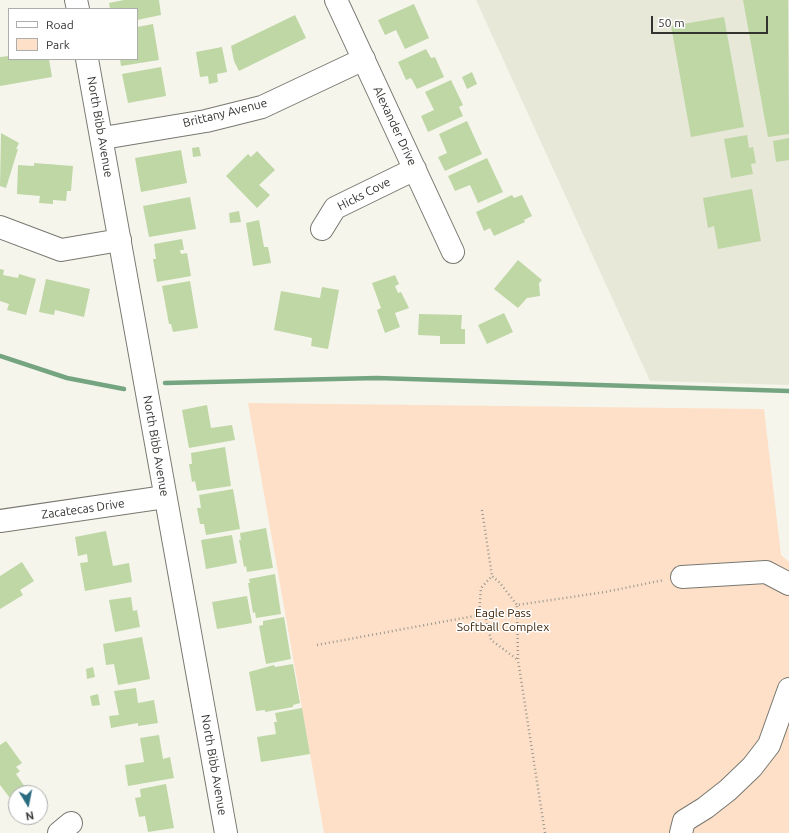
<!DOCTYPE html>
<style>
body{margin:0}
#map{position:relative;width:789px;height:833px;overflow:hidden;background:#f5f5ec;font-family:Ubuntu,sans-serif}
canvas{display:block}
.legend{position:absolute;left:8px;top:8px;width:130px;height:52px;box-sizing:border-box;background:#fff;border:1px solid #adadac;margin:0;padding:5px 7px;list-style:none;font-size:12px;color:#333330}
.legend li{display:flex;align-items:center;gap:8px;height:20px}
.legend b{width:20px;border:1px solid #adadac}
.north{position:absolute;left:8px;top:785px;width:40px;height:40px;box-sizing:border-box;background:#fff;border:1px solid #adadac;border-radius:50%;rotate:170deg;font-size:11px;font-weight:700;line-height:16px;text-align:center;color:#333330}
.north::after{content:'';display:block;margin:auto;width:14px;height:18px;background:#2a6c7f;clip-path:polygon(50% 0,100% 100%,50% 72%,0 100%)}
.scale{position:absolute;left:651px;top:16px;width:117px;height:18px;box-sizing:border-box;border:2px solid #333330;border-top:0;padding-left:5px;font-size:12px;line-height:14px;white-space:nowrap;color:#333330;-webkit-text-stroke:3px #fff;paint-order:stroke}
</style>
<div id="map">
<canvas width="789" height="833"></canvas>
<ul class="legend">
<li><b style="height:5px;background:#fff"></b>Road</li>
<li><b style="height:11px;background:#fee0c8"></b>Park</li>
</ul>
<div class="north">N</div>
<div class="scale">50 m</div>
</div>
<script>
const c = document.querySelector('canvas').getContext('2d');
c.lineJoin = 'round';
function fill(path, color) {
  c.fillStyle = color;
  c.fill(path, 'evenodd');
}
function toPath(rows) {
  const path = new Path2D();
  for (const r of rows) {
    path.moveTo(r[0], r[1]);
    for (let i = 2; i < r.length; i += 2) path.lineTo(r[i], r[i + 1]);
  }
  return path;
}
function strokePath(path, color, width, dash) {
  c.strokeStyle = color;
  c.lineWidth = width;
  c.lineCap = dash ? 'butt' : 'round';
  c.setLineDash(dash || []);
  c.stroke(path);
}
function label(font, color, halo, rows, align = 'center') {
  c.font = font + ' Ubuntu,sans-serif';
  c.lineWidth = 3;
  c.setLineDash([]);
  c.textBaseline = 'middle';
  c.strokeStyle = halo;
  c.fillStyle = color;
  for (const [text, x, y, turn = 0] of rows) {
    c.save();
    c.translate(x, y);
    c.rotate((+turn || 0) * Math.PI / 180);
    c.textAlign = isNaN(turn) ? turn : align;
    if (halo) c.strokeText(text, 0, 0);
    c.fillText(text, 0, 0);
    c.restore();
  }
}
fill(toPath([
 [476,0,789,0,789,385,650,381]
]), '#e8e8d9');
fill(toPath([
 [248,403,764,409,781,555,789,562,789,833,324,833]
]), '#fee0c8');
strokePath(toPath([
 [0,356,67,378,124,389],
 [165,383,377,378,789,391]
]), '#75a481', 4.5);
fill(toPath([
 [124,0,159,0,161,15,137,20,137,9,110,9,109,3],
 [743,0,788,0,789,134,768,137],
 [414,4,429,38,405,49,396,30,385,35,378,20],
 [295,15,306,38,239,71,234,61,231,46],
 [724,17,744,127,691,137,671,26],
 [153,24,159,60,121,66,120,59,137,59,137,27],
 [222,47,227,72,217,74,218,82,209,84,208,76,200,77,196,52],
 [426,49,431,58,435,57,444,77,417,89,411,78,406,80,398,62],
 [9,56,9,59,49,59,52,77,0,86,0,57],
 [161,67,166,96,128,103,122,74],
 [472,72,477,84,467,89,462,77],
 [451,80,463,105,459,107,463,116,428,132,421,116,434,110,425,92],
 [467,121,482,154,445,171,438,157,447,153,439,134],
 [1,133,19,143,16,149,18,149,6,188,0,186],
 [747,135,749,148,753,147,756,163,751,164,753,174,731,178,724,139],
 [789,138,789,160,776,162,773,141],
 [199,147,201,156,193,157,192,148],
 [181,150,187,183,141,192,135,158],
 [257,151,275,170,259,185,270,195,257,208,226,176,248,154,251,157],
 [487,158,503,192,478,203,470,185,455,191,448,176],
 [34,163,73,166,71,191,67,191,66,201,53,200,53,204,39,203,40,196,17,194,18,165,34,166],
 [752,189,761,241,718,249,714,226,708,228,703,198],
 [512,195,514,198,522,195,532,216,524,220,525,222,494,236,490,228,484,231,476,212],
 [190,197,196,229,149,237,143,206],
 [239,211,241,222,230,223,229,213],
 [259,220,264,247,268,247,271,263,253,266,246,223],
 [182,239,184,250,180,250,181,254,187,253,191,276,157,282,153,259,156,259,154,244],
 [518,260,542,280,539,283,540,296,527,298,518,308,494,289],
 [0,269,4,270,3,275,18,278,19,274,36,279,26,315,7,310,9,304,0,301],
 [395,275,399,284,395,286,398,293,401,292,409,308,395,313,400,327,385,333,377,310,381,308,372,283],
 [46,279,90,289,84,317,55,310,54,315,39,312],
 [190,281,198,328,173,332,171,324,169,324,162,286],
 [322,287,339,290,328,349,311,346,312,338,274,330,281,291,320,298],
 [504,313,513,332,487,344,478,325],
 [419,314,462,315,461,329,465,329,465,344,440,344,440,336,418,335],
 [207,405,211,428,232,425,235,440,189,448,182,410],
 [225,447,231,486,197,491,195,481,192,482,189,464,192,464,191,453],
 [233,489,240,529,206,535,204,524,200,524,197,508,201,508,199,495],
 [266,528,273,568,247,572,246,566,244,567,239,540,241,540,240,533],
 [106,531,113,566,129,563,132,582,85,591,80,563,88,562,87,554,78,556,75,537],
 [232,535,237,563,206,569,201,540],
 [22,562,34,581,20,590,23,595,0,609,0,576],
 [275,574,281,614,256,618,255,612,253,613,248,583,250,583,249,579],
 [247,596,252,623,217,629,212,602],
 [131,597,133,611,137,610,140,627,115,632,109,600],
 [284,617,291,659,266,664,259,626,263,625,263,621],
 [142,637,150,679,118,685,114,664,106,665,103,644],
 [293,664,300,703,293,705,293,707,265,712,265,710,256,711,249,672,274,665,275,667],
 [93,667,95,677,87,679,86,669],
 [136,688,138,703,154,700,158,723,138,726,138,723,111,728,109,716,119,715,114,691],
 [98,694,100,705,92,706,90,696],
 [302,708,310,754,261,762,257,737,276,734,274,722,277,722,275,713],
 [159,735,163,759,170,757,174,778,128,786,125,765,144,762,140,738],
 [6,741,22,763,16,767,20,771,16,774,25,787,10,798,0,785,0,745],
 [166,784,174,828,148,832,145,816,139,817,135,798,141,797,140,789]
]), '#bed7a5');
const minor = toPath([
 [336,0,453,252],
 [103,138,206,121,262,107,364,59],
 [0,227,61,250,120,240],
 [322,229,335,208,415,169],
 [0,521,165,497],
 [682,577,766,572,789,584],
 [59,833,71,823],
 [681,833,684,821,705,808,728,790,752,767,769,745,789,689]
]);
const major = toPath([
 [76,0,78,9],
 [87,59,226,833]
]);
strokePath(minor, '#787871', 24);
strokePath(major, '#787871', 24);
strokePath(toPath([
 [482,510,492,576],
 [479,615,481,588,492,576,500,583,517,605],
 [317,645,485,614,491,640,518,660],
 [545,833,518,660,517,605,605,592,664,580]
]), '#989891', 2.5, [1, 3]);
strokePath(minor, '#fff', 22);
strokePath(major, '#fff', 22);
label('12px', '#333330', '#fff', [
 ["Brittany Avenue",225,113,-14],
 ["Alexander Drive",395,126,65],
 ["North Bibb Avenue",100,127,80],
 ["Hicks Cove",364,194,-27],
 ["North Bibb Avenue",156,446,80],
 ["Zacatecas Drive",83,509,-8],
 ["North Bibb Avenue",214,765,80]
]);
label('12px', '#3e2103', '#fff', [
 ["Eagle Pass",503,613],
 ["Softball Complex",503,627]
]);
</script>
